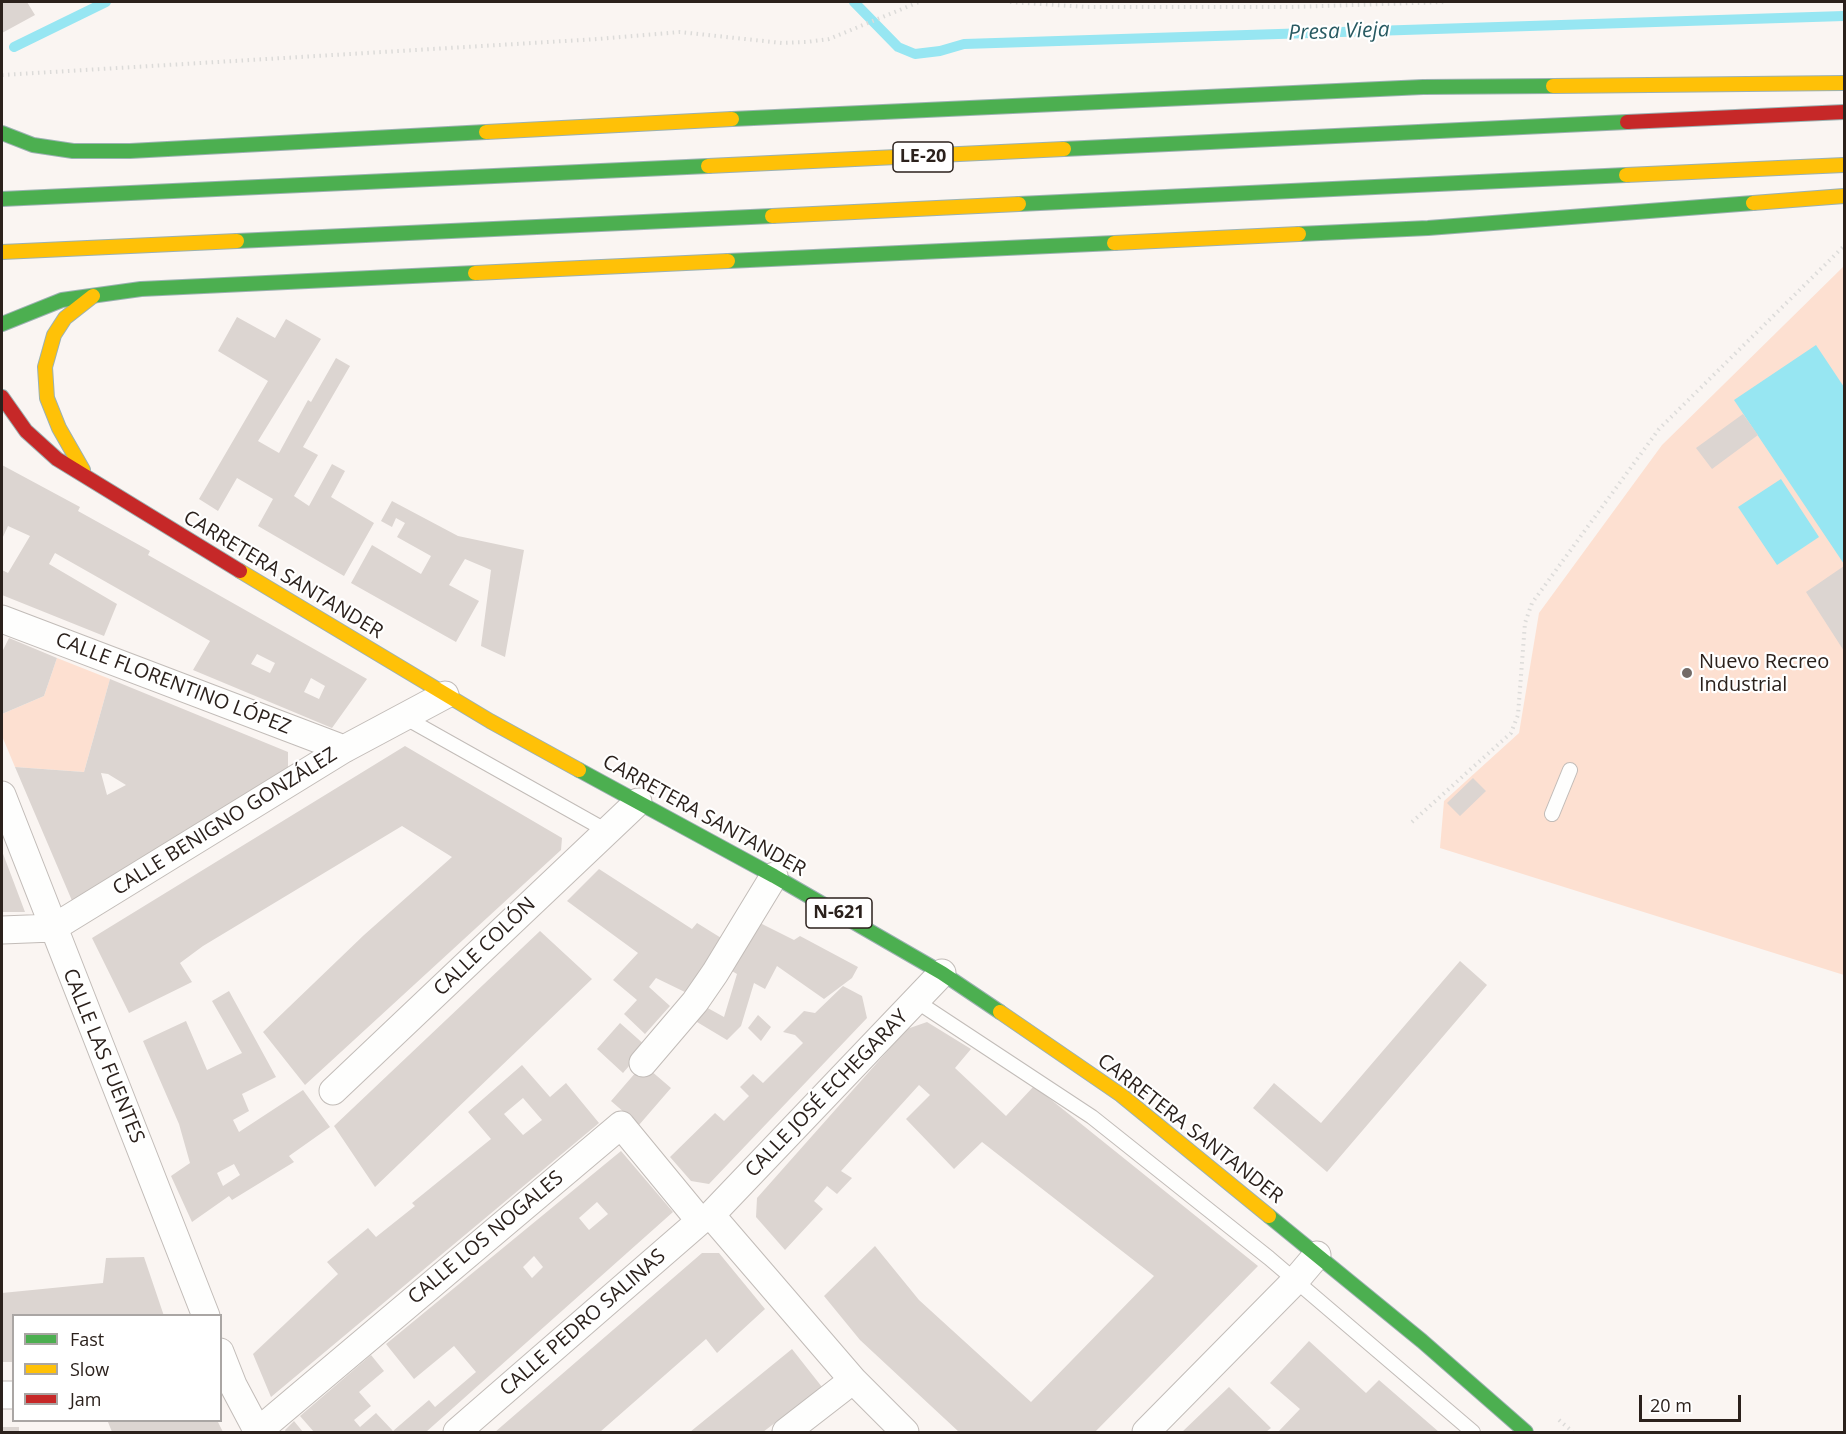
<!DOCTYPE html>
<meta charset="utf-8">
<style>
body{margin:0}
#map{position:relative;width:1846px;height:1434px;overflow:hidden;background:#faf5f2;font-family:"Open Sans",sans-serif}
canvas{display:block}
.frame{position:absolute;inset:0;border:3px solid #2b211c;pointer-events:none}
.legend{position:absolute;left:12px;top:1314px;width:210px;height:108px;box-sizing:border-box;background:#fff;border:2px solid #aaa6a4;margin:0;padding:8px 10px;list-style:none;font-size:18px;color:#2b211c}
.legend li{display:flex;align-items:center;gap:12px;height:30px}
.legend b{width:30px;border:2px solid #aaa6a4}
.scale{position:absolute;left:1639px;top:1395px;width:102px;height:27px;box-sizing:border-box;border:3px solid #2b211c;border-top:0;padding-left:8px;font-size:18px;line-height:21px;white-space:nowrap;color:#2b211c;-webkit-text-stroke:4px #fff;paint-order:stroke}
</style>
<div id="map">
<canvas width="1846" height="1434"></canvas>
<div class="frame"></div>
<ul class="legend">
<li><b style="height:8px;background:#4caf50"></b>Fast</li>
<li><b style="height:8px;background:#ffc107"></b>Slow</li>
<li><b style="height:8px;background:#c62828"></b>Jam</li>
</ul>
<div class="scale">20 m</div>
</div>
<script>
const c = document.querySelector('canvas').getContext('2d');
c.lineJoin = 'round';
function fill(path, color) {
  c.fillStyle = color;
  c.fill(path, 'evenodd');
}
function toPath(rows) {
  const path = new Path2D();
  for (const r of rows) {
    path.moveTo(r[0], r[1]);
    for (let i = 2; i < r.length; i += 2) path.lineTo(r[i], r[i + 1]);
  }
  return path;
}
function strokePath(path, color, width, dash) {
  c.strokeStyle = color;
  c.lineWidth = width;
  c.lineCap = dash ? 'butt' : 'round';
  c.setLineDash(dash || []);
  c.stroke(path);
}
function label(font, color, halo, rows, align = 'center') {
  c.font = font + ' "Open Sans",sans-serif';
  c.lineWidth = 4.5;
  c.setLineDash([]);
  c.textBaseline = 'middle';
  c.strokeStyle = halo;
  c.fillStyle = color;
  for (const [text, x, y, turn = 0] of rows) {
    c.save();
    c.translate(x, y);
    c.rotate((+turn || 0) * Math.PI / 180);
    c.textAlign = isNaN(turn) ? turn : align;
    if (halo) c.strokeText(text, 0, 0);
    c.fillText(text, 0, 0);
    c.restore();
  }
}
fill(toPath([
 [1844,266,1844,975,1440,848,1444,801,1519,733,1539,613,1662,445],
 [57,658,110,679,84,772,15,767,2,736,2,714,44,696]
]), '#fde0d1');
fill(toPath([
 [1816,345,1844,387,1844,564,1734,400],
 [1781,479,1819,537,1777,565,1738,507]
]), '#97e6f2');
strokePath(toPath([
 [854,2,898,47,915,54,940,51,964,44,1844,16],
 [14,47,106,2]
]), '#97e6f2', 10);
fill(toPath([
 [2,2,27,2,35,15,2,33],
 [237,317,275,338,286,319,321,339,258,441,279,453,308,400,311,402,336,358,350,366,303,447,318,455,294,496,309,506,332,464,345,471,331,497,374,523,344,576,258,526,273,499,237,478,218,511,199,499,268,381,218,351],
 [1743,414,1758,435,1712,469,1696,448],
 [2,465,80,507,78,511,150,551,148,555,367,679,332,728,193,670,210,641,55,553,49,564,117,604,104,636,2,595,2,570,8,573,30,536,8,526,2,539],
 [257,654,275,663,270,673,251,664],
 [311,678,325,686,319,699,304,692],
 [392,501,458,536,524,550,505,657,481,646,491,570,465,559,449,585,479,601,456,642,351,583,372,545,421,574,431,556,397,537,405,523,396,518,392,527,381,521],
 [1844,566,1844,651,1806,592],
 [9,638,57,658,44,696,2,714,2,652],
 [110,679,288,752,288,768,73,903,15,767,84,772],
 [101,773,108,774,126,785,107,795],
 [405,746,562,838,561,850,305,1085,263,1032,364,935,452,857,402,826,203,946,180,963,192,982,129,1013,92,938],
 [1473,778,1486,791,1460,816,1447,803],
 [2,851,25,912,2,912],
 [599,869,692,929,697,923,726,941,689,994,656,978,649,987,670,1006,645,1034,624,1014,637,1000,613,980,638,953,567,901],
 [752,919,794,940,800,936,858,967,852,978,824,999,777,966,765,989,754,983,741,1026,727,1040,692,1019,704,1006,724,1017,737,974,725,967],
 [540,931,592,979,375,1187,334,1126],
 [1460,961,1487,985,1327,1172,1253,1108,1274,1083,1321,1123],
 [843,986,862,996,867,1018,709,1184,691,1181,670,1157,715,1113,724,1121,749,1096,740,1087,753,1074,763,1083,803,1043,795,1035,783,1032,804,1011,815,1013],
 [229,991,276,1077,242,1094,249,1111,233,1120,239,1132,303,1090,330,1127,289,1156,294,1162,232,1200,229,1196,192,1222,171,1176,190,1163,179,1124,143,1041,186,1021,207,1070,242,1053,212,1001],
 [234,1164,240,1175,223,1186,217,1173],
 [758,1015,771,1027,761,1041,748,1028],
 [927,1022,971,1049,955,1068,1006,1116,1034,1086,1258,1266,1095,1432,959,1432,860,1340,824,1296,875,1246,919,1300,1031,1402,1154,1276,982,1142,954,1169,906,1119,930,1095,919,1085,841,1171,852,1178,837,1194,827,1186,814,1201,823,1209,785,1250,756,1217,757,1198,907,1029],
 [620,1023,646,1046,623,1073,597,1049],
 [643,1064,671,1088,639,1125,611,1101],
 [522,1065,550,1097,566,1083,599,1123,271,1397,253,1354,338,1274,327,1262,368,1228,376,1237,415,1206,412,1203,491,1139,468,1112],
 [523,1098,542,1120,523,1135,504,1114],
 [621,1151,673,1212,426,1432,314,1432,300,1416,371,1355,384,1371,359,1392,371,1406,354,1420,360,1427,376,1413,393,1431,429,1400,435,1407,476,1372,454,1346,414,1379,386,1344],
 [597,1202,608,1214,589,1230,579,1218],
 [534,1256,543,1267,532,1278,523,1267],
 [702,1253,719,1253,765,1309,717,1353,706,1339,600,1432,495,1432],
 [144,1257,164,1316,14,1316,14,1362,2,1362,2,1293,103,1283,106,1258],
 [1309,1341,1366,1393,1379,1380,1439,1432,1278,1432,1300,1409,1270,1383],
 [792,1349,822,1387,763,1432,690,1432],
 [1229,1387,1271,1428,1266,1432,1182,1432],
 [217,1420,223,1432,112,1432,108,1422],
 [294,1421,303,1432,286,1432,285,1430],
 [2,1427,19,1427,19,1432,2,1432]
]), '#dcd5d1');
const lane = toPath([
 [404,717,607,831],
 [1552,814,1570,770],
 [916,1001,1092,1117,1269,1258,1473,1432]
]);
const street = toPath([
 [2,619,344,749],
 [2,795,206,1316],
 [2,930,53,928,344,749,445,695],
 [643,1063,695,1002,715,973,774,876],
 [333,1091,638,802],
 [711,1215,853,1380,905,1432],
 [220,1352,233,1385,258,1432],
 [2,1395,14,1395],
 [257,1432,621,1125,700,1221],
 [457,1432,700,1221,711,1215,942,973],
 [786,1432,853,1380],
 [1146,1432,1295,1281,1317,1255]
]);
const fast = toPath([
 [732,119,1423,87,1553,86],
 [2,133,33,145,73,151,130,151,486,132],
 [1064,149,1627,122],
 [2,199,708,166],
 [1019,204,1626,175],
 [1299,234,1428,228,1753,203],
 [237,241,772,216],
 [728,261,1114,243],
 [2,324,62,300,141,289,475,273],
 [579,770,774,876,942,973,1000,1012],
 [1269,1216,1422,1341,1526,1432]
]);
const slow = toPath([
 [1553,86,1844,83],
 [486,132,732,119],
 [708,166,1064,149],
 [1626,175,1844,165],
 [1753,203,1844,196],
 [772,216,1019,204],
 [1114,243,1299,234],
 [2,252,237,241],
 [475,273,728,261],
 [83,470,59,428,47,398,45,367,54,335,65,318,93,296],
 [240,571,490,721,579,770],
 [1000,1012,1121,1095,1269,1216]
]);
const jam = toPath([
 [1627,122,1844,112],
 [2,397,26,431,57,459,240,571]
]);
strokePath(lane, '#c2bcb8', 16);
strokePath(street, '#c2bcb8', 29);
strokePath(fast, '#9bb1b2', 16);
strokePath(slow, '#9bb1b2', 16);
strokePath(jam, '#9bb1b2', 16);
strokePath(toPath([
 [1010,2,1086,7,1293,7,1446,2],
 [2,75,598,39,680,32,782,43,807,42,829,39,919,2],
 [1412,822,1511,733,1518,715,1525,623,1532,603,1659,429,1844,246],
 [1559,1420,1573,1432]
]), '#dcdbd9', 4, [1.5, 4.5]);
strokePath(lane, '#fefefd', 14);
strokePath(street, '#fefefd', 27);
strokePath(fast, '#4caf50', 14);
strokePath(slow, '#ffc107', 14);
strokePath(jam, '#c62828', 14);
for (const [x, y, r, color] of [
 [1687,673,6,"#736b67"]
]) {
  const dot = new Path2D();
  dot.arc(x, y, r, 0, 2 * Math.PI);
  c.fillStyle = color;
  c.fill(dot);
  strokePath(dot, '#fff', 2);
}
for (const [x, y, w] of [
 [923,157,60],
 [839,913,66]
]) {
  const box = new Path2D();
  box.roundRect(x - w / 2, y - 15, w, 30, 4.5);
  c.fillStyle = '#fff';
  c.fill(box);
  strokePath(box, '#2b211c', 1.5);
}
label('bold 18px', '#2b211c', null, [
 ["LE-20",923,157],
 ["N-621",839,913]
]);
label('20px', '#2b211c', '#fff', [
 ["CARRETERA SANTANDER",283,575,31],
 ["CALLE FLORENTINO LÓPEZ",173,684,21],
 ["CARRETERA SANTANDER",704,816,29],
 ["CALLE BENIGNO GONZÁLEZ",225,822,-32],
 ["CALLE COLÓN",485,947,-44],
 ["CALLE LAS FUENTES",103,1056,68],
 ["CALLE JOSÉ ECHEGARAY",827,1094,-46],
 ["CARRETERA SANTANDER",1190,1129,38],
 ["CALLE LOS NOGALES",486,1238,-40],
 ["CALLE PEDRO SALINAS",583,1323,-41]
]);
label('20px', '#2b211c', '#fff', [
 ["Nuevo Recreo",1699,662],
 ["Industrial",1699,685]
], 'left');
label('italic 21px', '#285a62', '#fff', [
 ["Presa Vieja",1339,32,-2]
]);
</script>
